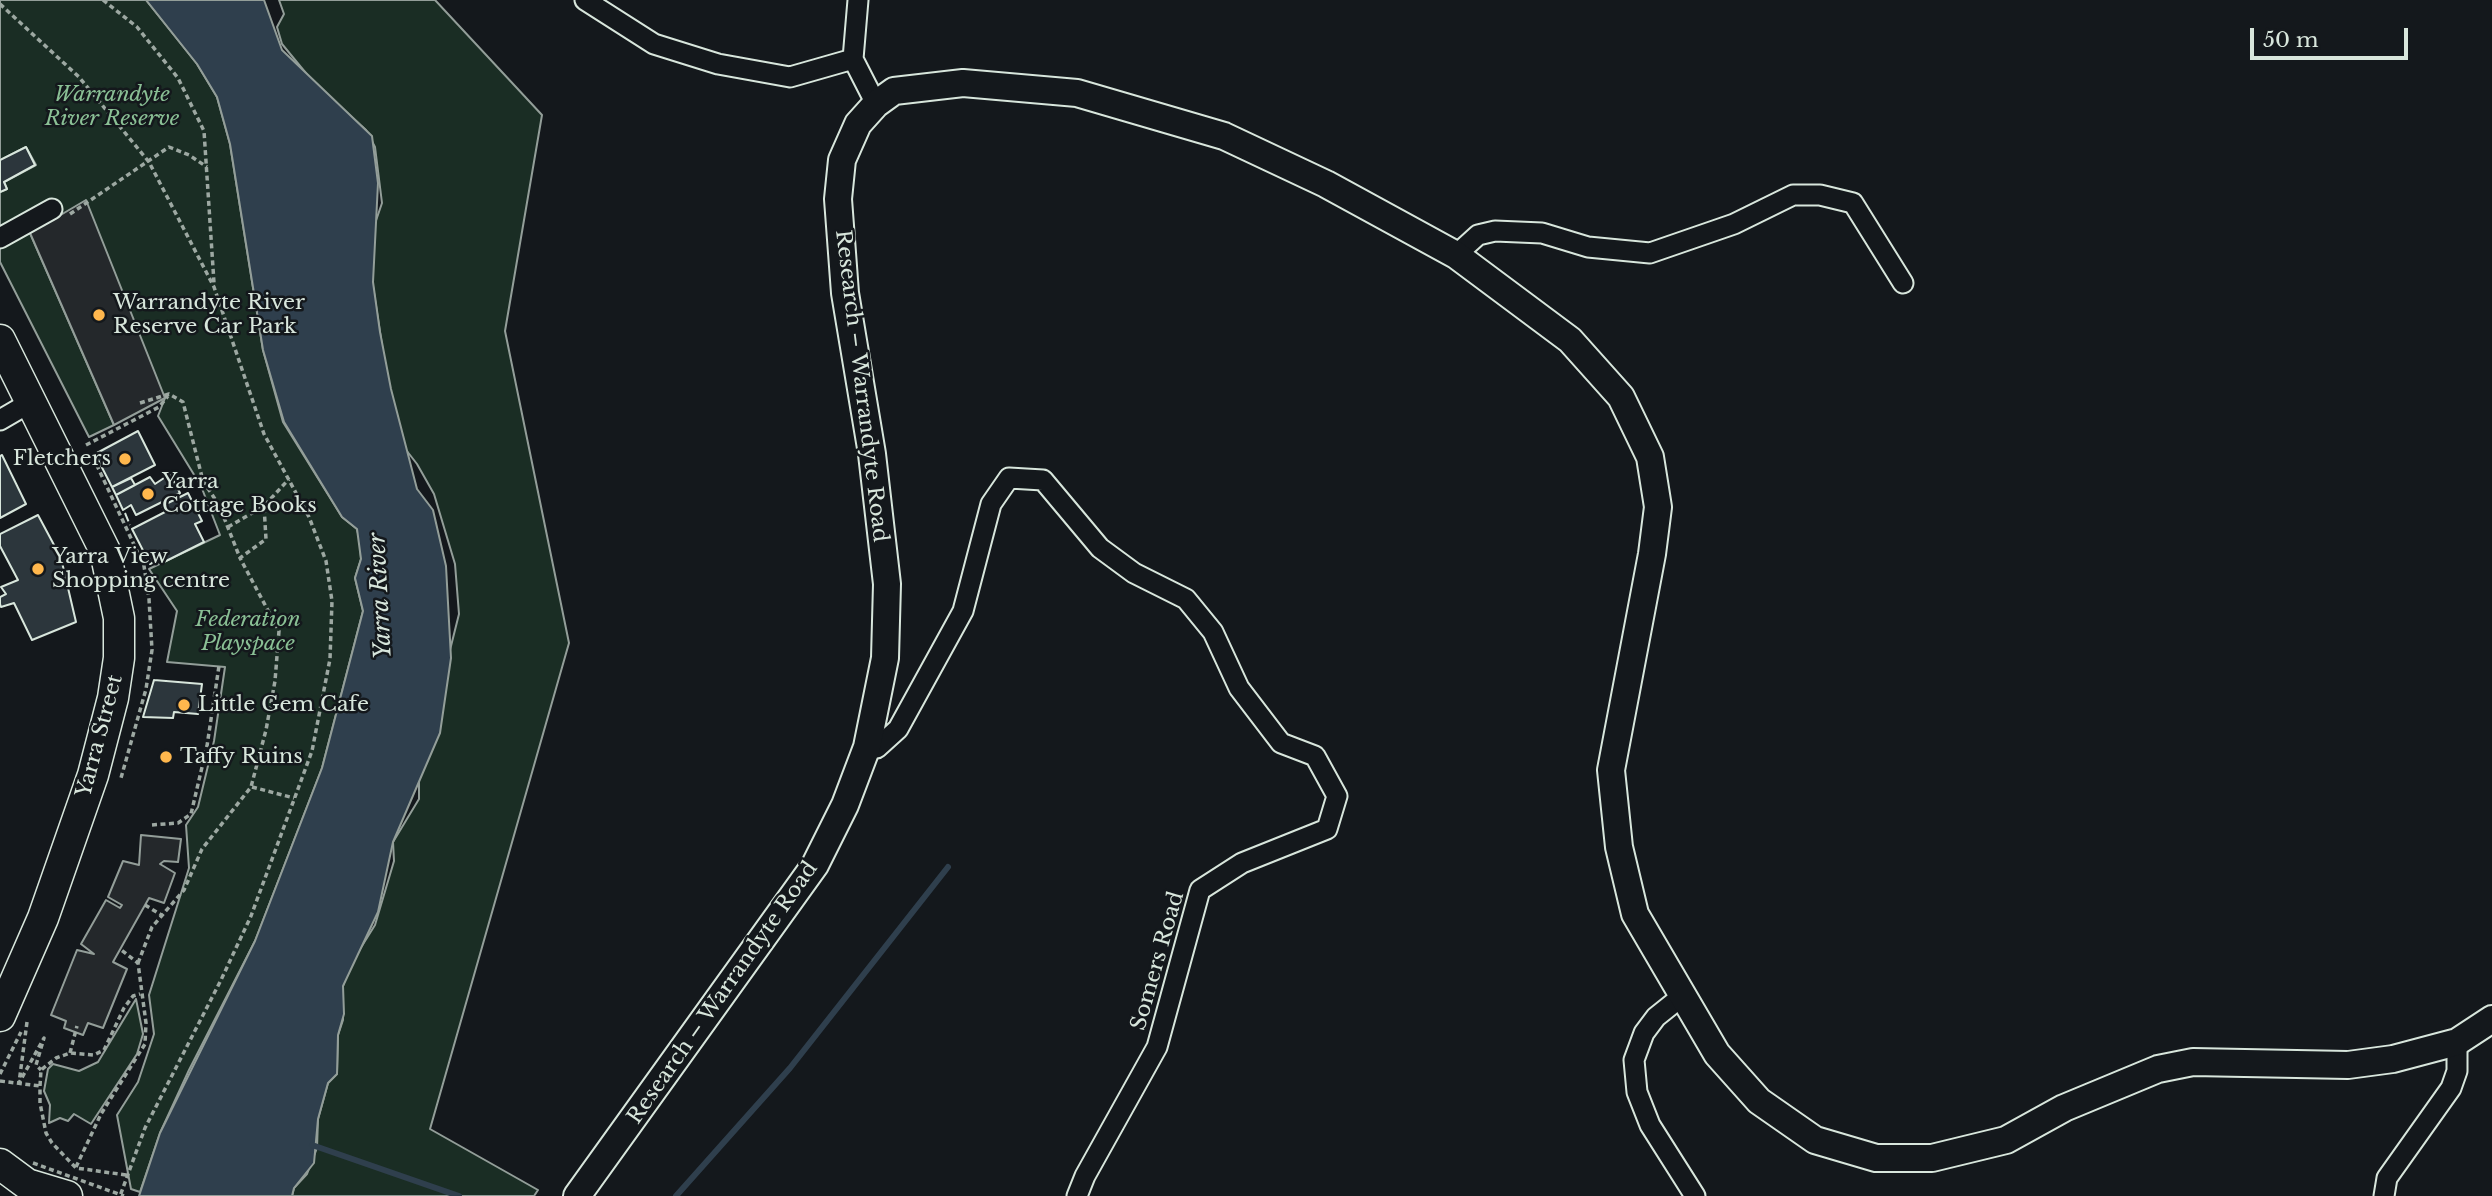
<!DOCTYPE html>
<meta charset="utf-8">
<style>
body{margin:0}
#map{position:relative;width:2492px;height:1196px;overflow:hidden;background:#14181c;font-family:"Libre Baskerville",serif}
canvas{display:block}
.scale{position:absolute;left:2250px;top:28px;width:158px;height:32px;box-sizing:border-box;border:4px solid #d8e6dc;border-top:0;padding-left:9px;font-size:21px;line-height:24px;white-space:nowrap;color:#d8e6dc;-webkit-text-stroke:5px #14181c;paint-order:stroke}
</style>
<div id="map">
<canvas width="2492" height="1196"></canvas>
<div class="scale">50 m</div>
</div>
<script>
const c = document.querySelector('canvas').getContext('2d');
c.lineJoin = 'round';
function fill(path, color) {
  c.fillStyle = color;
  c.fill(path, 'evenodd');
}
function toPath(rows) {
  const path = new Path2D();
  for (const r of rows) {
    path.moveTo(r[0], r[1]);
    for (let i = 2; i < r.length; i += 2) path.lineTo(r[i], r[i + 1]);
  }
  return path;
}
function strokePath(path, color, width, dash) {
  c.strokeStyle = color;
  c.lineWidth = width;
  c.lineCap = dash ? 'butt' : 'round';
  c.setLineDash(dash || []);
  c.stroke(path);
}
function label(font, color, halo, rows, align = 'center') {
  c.font = font + ' "Libre Baskerville",serif';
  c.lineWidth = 5;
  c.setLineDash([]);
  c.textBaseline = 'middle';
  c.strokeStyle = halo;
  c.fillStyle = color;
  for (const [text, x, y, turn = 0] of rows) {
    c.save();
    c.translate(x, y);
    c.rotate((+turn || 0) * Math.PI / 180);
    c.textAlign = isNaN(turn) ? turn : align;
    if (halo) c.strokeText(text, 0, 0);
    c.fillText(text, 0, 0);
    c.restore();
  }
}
const green = toPath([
 [0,0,146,0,197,64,217,97,230,144,263,350,283,422,342,517,357,529,360,542,361,559,355,578,363,611,322,768,255,941,189,1070,160,1133,140,1192,131,1189,117,1115,138,1082,154,1034,149,995,189,868,186,825,198,807,214,741,225,667,167,662,177,611,149,569,220,535,201,486,158,416,165,398,30,233,114,425,89,437,0,262,0,192,7,189,4,182,36,165,26,147,0,160,0,0],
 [279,0,435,0,542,115,505,331,569,643,430,1129,538,1190,534,1196,292,1196,294,1188,307,1174,317,1148,318,1119,328,1083,337,1074,338,1035,343,1020,343,986,350,965,375,925,394,861,393,842,419,799,419,774,459,614,455,564,434,494,417,464,396,437,367,247,382,203,375,147,366,130,314,83,282,44,277,27,284,14,279,0],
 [136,999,143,1034,137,1054,91,1124,74,1114,68,1121,60,1118,49,1123,50,1105,44,1091,48,1069,53,1064,79,1071,98,1062,136,999]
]);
fill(green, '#1a2d24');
strokePath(green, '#939e99', 2);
const parking = toPath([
 [86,200,165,398,114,425,30,233,86,200],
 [141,835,181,839,178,862,164,861,160,864,175,873,164,903,149,898,113,962,127,969,103,1028,88,1023,83,1035,64,1028,66,1021,51,1015,77,950,94,954,81,944,106,900,120,908,122,905,108,897,123,861,139,865,141,835]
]);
fill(parking, '#24282b');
strokePath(parking, '#939e99', 2);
const water = toPath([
 [146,0,264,0,282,50,372,136,378,183,373,282,380,332,391,389,417,489,433,510,446,566,451,658,440,733,393,842,378,912,343,986,344,1014,338,1035,337,1074,328,1083,318,1119,314,1163,294,1188,292,1196,139,1196,160,1133,255,941,322,768,363,611,355,578,361,559,357,529,342,517,284,422,263,350,230,144,217,97,197,64,146,0]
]);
fill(water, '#2f3f4d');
strokePath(water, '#939e99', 2);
strokePath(toPath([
 [312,1145,459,1196],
 [676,1196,790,1068,948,867]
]), '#2f3f4d', 6);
const building = toPath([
 [26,147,35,165,4,182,7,189,0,192,0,160,26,147],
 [138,431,155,465,112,487,95,454,138,431],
 [2,455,26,504,0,518,0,456,2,455],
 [170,474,180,493,136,515,131,505,123,510,116,495,150,477,155,484,170,474],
 [131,478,135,485,116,495,112,487,131,478],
 [188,493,202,521,195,524,204,542,164,562,162,558,150,564,132,529,165,512,162,506,188,493],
 [38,515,61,558,76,622,32,640,14,603,1,607,0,604,0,597,6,594,1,587,18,580,0,546,0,534,38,515],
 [154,680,202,684,198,714,174,712,173,718,143,717,154,680]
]);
fill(building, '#2c363c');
strokePath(building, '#d8e6dc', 2);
const street = toPath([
 [585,0,654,44,718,64,790,77,853,59],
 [858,0,853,59,876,104],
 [0,238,52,209],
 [1456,255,1478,235,1495,231,1542,233,1588,247,1650,253,1734,224,1793,195,1820,195,1853,203,1903,283],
 [0,420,31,402],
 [867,747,877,748,898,729,963,611,991,504,1009,478,1043,480,1100,548,1134,573,1186,599,1213,632,1239,688,1281,743,1315,756,1337,796,1327,829,1242,863,1200,890,1157,1047,1085,1176,1077,1196],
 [1681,997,1656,1017,1644,1033,1634,1060,1637,1092,1650,1125,1695,1196],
 [2384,1196,2387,1178,2451,1088,2457,1071,2457,1042]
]);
const secondary = toPath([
 [577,1196,815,865,845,805,867,747,885,658,887,584,872,454,845,293,838,199,842,160,858,124,876,104,894,91,963,83,1077,93,1224,136,1326,184,1456,255,1570,340,1621,397,1650,457,1658,507,1652,554,1611,770,1619,847,1635,914,1717,1054,1759,1101,1815,1140,1876,1158,1932,1158,2006,1140,2064,1108,2158,1069,2193,1062,2348,1065,2393,1059,2457,1042,2492,1019]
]);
const primary = toPath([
 [0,340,105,551,119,618,119,658,113,698,93,775,43,918,0,1016],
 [0,1164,27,1184,67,1196]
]);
strokePath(street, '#d8e6dc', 23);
strokePath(secondary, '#d8e6dc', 30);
strokePath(primary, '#d8e6dc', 33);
strokePath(toPath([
 [103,0,137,27,178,78,204,131,214,283],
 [0,4,79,77,149,162,214,287,264,434,309,517,326,561,332,601,330,659,312,751,251,916,221,980,145,1128,120,1196],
 [70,214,169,147,189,155,207,167],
 [140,403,169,394,183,402,203,481,219,505,240,558,266,539,264,506,289,479],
 [86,445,159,407,168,396],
 [93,457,144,566,149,599,152,650,146,689,121,778],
 [228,527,264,506],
 [252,787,294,798],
 [152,825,178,823,191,814,207,746,219,666],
 [145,905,163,916],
 [138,963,152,927,184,890,202,849,251,787,266,730,275,681,279,631,240,558],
 [27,1022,19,1083,44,1038,36,1065,41,1070],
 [70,1053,77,1026],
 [0,1074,21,1032],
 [0,1081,40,1086],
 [76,1167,101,1114,145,1044,146,1023,138,963,120,949],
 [126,1175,76,1168,52,1143,46,1133,40,1103,40,1086,41,1070,56,1058,70,1053,94,1055,104,1050,124,1008,133,996,140,994]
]), '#9da8a2', 3.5, [5, 3.5]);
strokePath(street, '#14181c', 19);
strokePath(secondary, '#14181c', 26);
strokePath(primary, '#14181c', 30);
strokePath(toPath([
 [33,1163,124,1196]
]), '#9da8a2', 3.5, [5, 3.5]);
strokePath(toPath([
 [125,513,130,525]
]), '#d8e6dc', 2, [9, 3.5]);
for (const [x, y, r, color] of [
 [99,315,7,"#ffb74d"],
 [125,459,7,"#ffb74d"],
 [148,494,7,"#ffb74d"],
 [38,569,7,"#ffb74d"],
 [184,705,7,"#ffb74d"],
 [166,757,7,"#ffb74d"]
]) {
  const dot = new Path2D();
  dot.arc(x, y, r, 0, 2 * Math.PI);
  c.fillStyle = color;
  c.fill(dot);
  strokePath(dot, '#14181c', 2.5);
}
label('italic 21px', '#8ac095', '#14181c', [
 ["Warrandyte",112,95],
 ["River Reserve",112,119],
 ["Federation",248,620],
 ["Playspace",248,644]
]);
label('21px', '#d8e6dc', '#14181c', [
 ["Warrandyte River",113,303],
 ["Reserve Car Park",113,327],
 ["Fletchers",111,459,"right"],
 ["Yarra",162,482],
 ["Cottage Books",162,506],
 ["Yarra View",52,557],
 ["Shopping centre",52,581],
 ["Little Gem Cafe",198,705],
 ["Taffy Ruins",180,757]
], 'left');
label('21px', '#d8e6dc', '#14181c', [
 ["Research – Warrandyte Road",861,386,83],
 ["Yarra Street",100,736,-75],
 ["Somers Road",1158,961,-74],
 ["Research – Warrandyte Road",723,993,-55]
]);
label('italic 23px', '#d8e6dc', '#14181c', [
 ["Yarra River",381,596,-93]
]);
</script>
